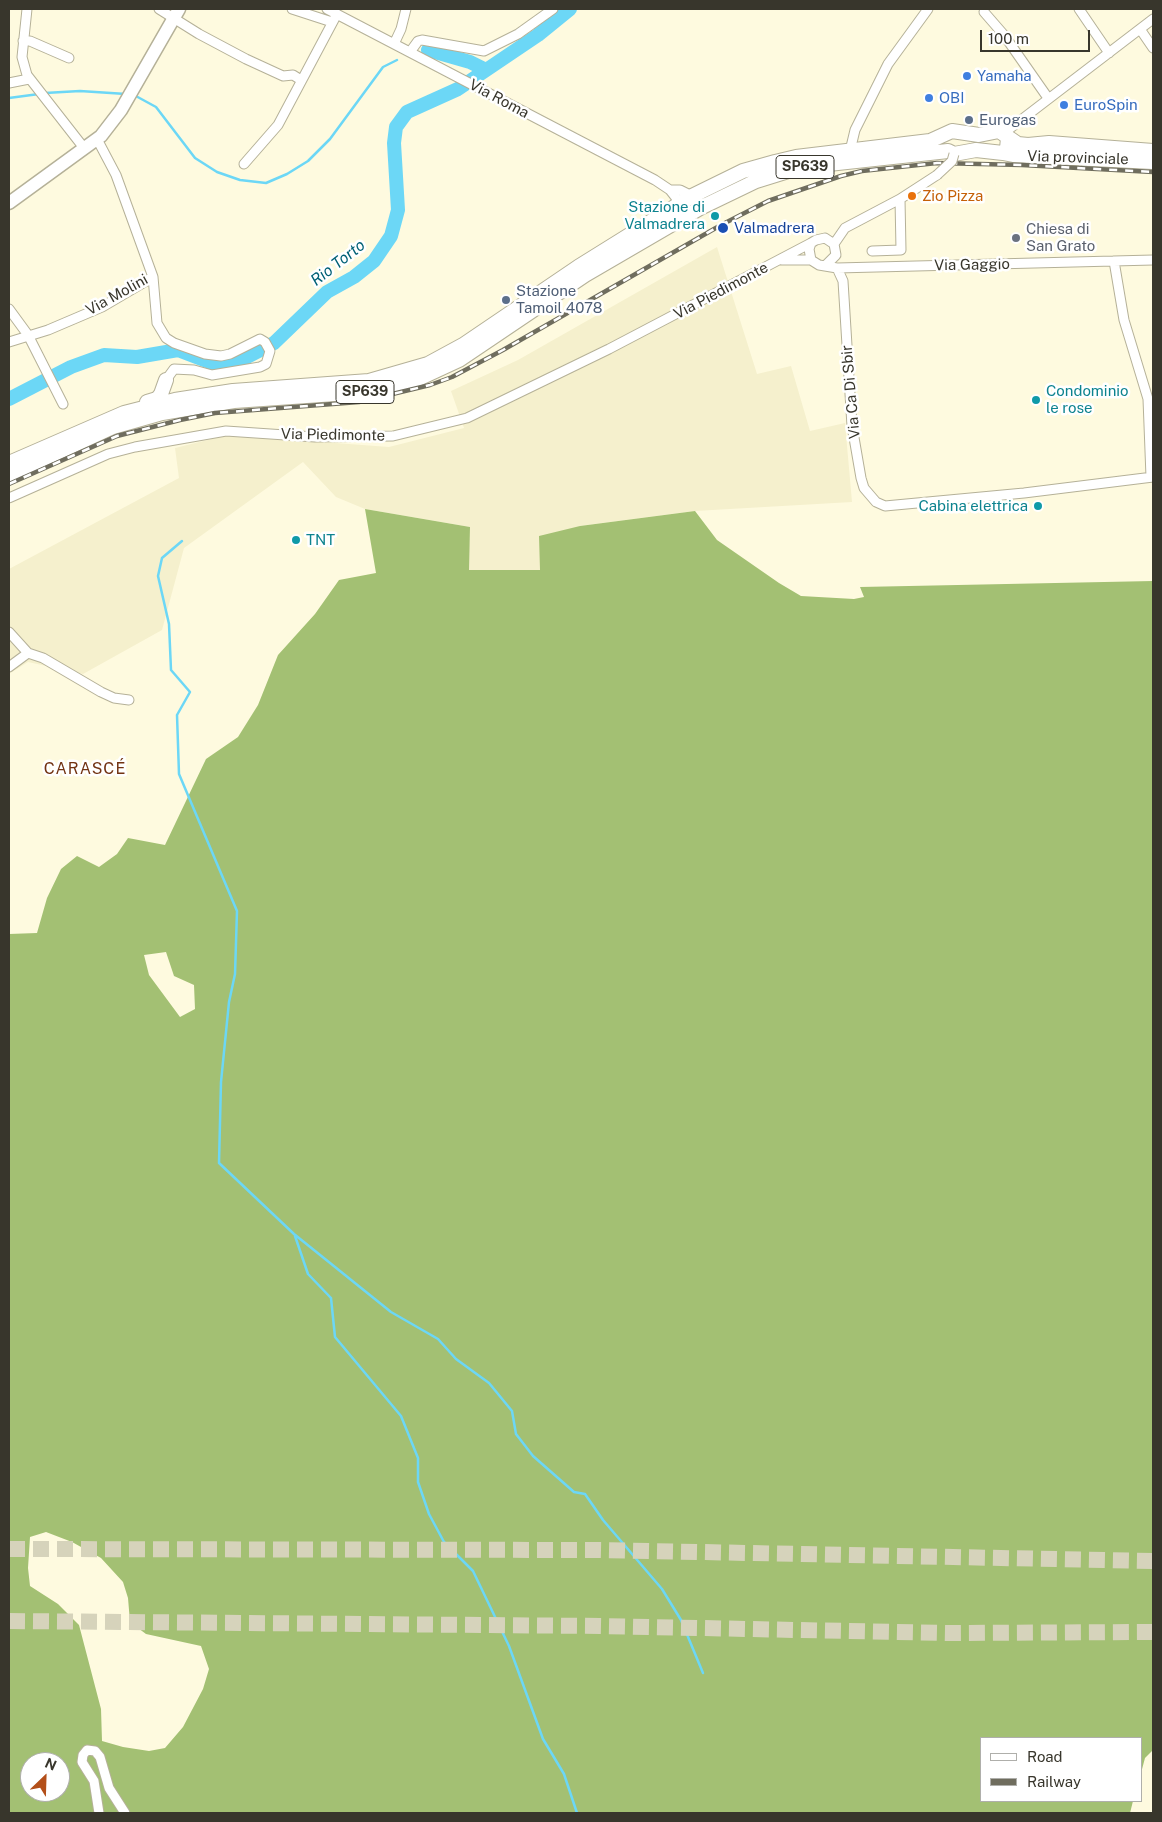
<!DOCTYPE html>
<meta charset="utf-8">
<style>
body{margin:0}
#map{position:relative;width:1162px;height:1822px;overflow:hidden;background:#fefadf;font-family:"Public Sans",sans-serif}
canvas{display:block}
.frame{position:absolute;inset:0;border:10px solid #38362c;pointer-events:none}
.legend{position:absolute;left:980px;top:1737px;width:162px;height:65px;box-sizing:border-box;background:#fff;border:1px solid #afafab;margin:0;padding:6px 9px;list-style:none;font-size:15px;color:#38362c}
.legend li{display:flex;align-items:center;gap:10px;height:25px}
.legend b{width:25px;border:1px solid #afafab}
.north{position:absolute;left:20px;top:1752px;width:50px;height:50px;box-sizing:border-box;background:#fff;border:1px solid #afafab;border-radius:50%;rotate:24deg;font-size:14px;font-weight:700;line-height:20px;text-align:center;color:#38362c}
.north::after{content:'';display:block;margin:auto;width:18px;height:22px;background:#b34f19;clip-path:polygon(50% 0,100% 100%,50% 72%,0 100%)}
.scale{position:absolute;left:980px;top:30px;width:110px;height:22px;box-sizing:border-box;border:2px solid #38362c;border-top:0;padding-left:6px;font-size:15px;line-height:18px;white-space:nowrap;color:#38362c;-webkit-text-stroke:4px #fff;paint-order:stroke}
</style>
<div id="map">
<canvas width="1162" height="1822"></canvas>
<div class="frame"></div>
<ul class="legend">
<li><b style="height:6px;background:#fff"></b>Road</li>
<li><b style="height:6px;background:#6f6d5e"></b>Railway</li>
</ul>
<div class="north">N</div>
<div class="scale">100 m</div>
</div>
<script>
const c = document.querySelector('canvas').getContext('2d');
c.lineJoin = 'round';
function fill(path, color) {
  c.fillStyle = color;
  c.fill(path, 'evenodd');
}
function toPath(rows) {
  const path = new Path2D();
  for (const r of rows) {
    path.moveTo(r[0], r[1]);
    for (let i = 2; i < r.length; i += 2) path.lineTo(r[i], r[i + 1]);
  }
  return path;
}
function strokePath(path, color, width, dash) {
  c.strokeStyle = color;
  c.lineWidth = width;
  c.lineCap = dash ? 'butt' : 'round';
  c.setLineDash(dash || []);
  c.stroke(path);
}
function label(font, color, halo, rows, align = 'center') {
  c.font = font + ' "Public Sans",sans-serif';
  c.lineWidth = 5;
  c.setLineDash([]);
  c.textBaseline = 'middle';
  c.strokeStyle = halo;
  c.fillStyle = color;
  for (const [text, x, y, turn = 0] of rows) {
    c.save();
    c.translate(x, y);
    c.rotate((+turn || 0) * Math.PI / 180);
    c.textAlign = isNaN(turn) ? turn : align;
    if (halo) c.strokeText(text, 0, 0);
    c.fillText(text, 0, 0);
    c.restore();
  }
}
fill(toPath([
 [717,247,757,374,791,366,810,431,845,423,852,502,695,511,580,526,541,570,468,570,470,527,365,509,336,497,303,462,184,548,162,630,83,674,28,662,9,674,9,569,179,478,175,448,228,435,389,447,464,428,451,391,518,360]
]), '#f5f0cd');
fill(toPath([
 [365,509,470,527,469,570,540,570,539,536,580,526,695,511,717,540,779,583,801,596,854,599,864,597,860,587,1153,581,1153,1750,1145,1758,1141,1773,1141,1738,981,1738,981,1801,1133,1801,1130,1813,9,1813,9,934,37,933,47,898,61,869,77,856,99,867,117,854,128,838,165,845,206,759,238,737,258,705,278,655,315,614,339,580,376,573],
 [166,952,174,976,194,985,195,1009,180,1017,149,975,144,955],
 [46,1532,72,1542,101,1558,123,1582,128,1598,130,1622,146,1634,201,1646,209,1669,203,1689,183,1727,165,1748,149,1751,123,1747,102,1741,101,1709,79,1625,58,1604,30,1586,28,1568,30,1537],
 [30,1762,60,1762,60,1792,30,1792]
]), '#a3c073');
strokePath(toPath([
 [45,93,80,91,126,94],
 [134,95,156,107,195,158,217,172,240,180,266,183,287,174,308,161,330,139,383,67,397,60],
 [9,98,39,94],
 [182,541,162,558,158,576,169,624,171,670,190,692,177,715,179,774,237,911,235,974,229,1002,221,1082,219,1163,294,1234,391,1312,438,1339,456,1359,489,1383,512,1411,516,1434,533,1456,574,1492,585,1494,603,1520,662,1589,681,1620,703,1673],
 [295,1236,308,1274,331,1298,335,1337,401,1416,418,1458,418,1482,429,1514,444,1542,473,1571,509,1646,543,1739,564,1774,577,1813]
]), '#6cd7f6', 2.5);
strokePath(toPath([
 [428,50,470,62,486,70],
 [9,399,71,367,104,355,137,357,178,350,212,363,227,362,243,359,274,343,327,292,354,277,374,261,391,236,398,210,394,143,396,127,407,112,458,89,538,35,570,9]
]), '#6cd7f6', 14);
strokePath(toPath([
 [9,1549,599,1550,1153,1561],
 [9,1621,600,1626,947,1633,1153,1632]
]), '#d6d3bb', 16, [16, 8]);
const street = toPath([
 [27,9,22,57,27,75,84,148],
 [159,9,199,34,246,59,283,76,293,75,301,80],
 [292,9,332,22],
 [327,9,655,180,670,190,681,204],
 [1079,9,1109,53],
 [984,12,1004,35,1048,98],
 [1140,29,1153,48],
 [23,41,30,41,69,58],
 [394,44,401,29,406,9],
 [410,52,418,41,422,40,484,51,518,34,553,9],
 [9,83,29,79],
 [1004,133,1153,19],
 [850,151,855,130,888,64,928,9],
 [244,164,278,125,337,14],
 [670,190,680,190,692,196],
 [834,244,845,228,900,199,937,175],
 [872,251,901,250,900,199],
 [782,260,811,260],
 [1114,261,1124,320,1148,399,1151,477],
 [826,265,836,255,834,244,825,238,816,240,811,243,809,249,811,260,819,265,837,268,1153,260],
 [837,268,843,281,852,426,861,478,864,488,876,502,885,506,1024,493,1153,477],
 [153,277,157,323,166,338,174,343,205,354,221,356,230,354,260,339,265,342,270,351,266,364,260,367,212,375,194,370,174,369,166,380],
 [9,309,28,335,63,404],
 [9,342,48,330,102,307,153,277,116,175,97,139],
 [9,498,108,454,135,447,226,431,315,437,393,436,467,418,609,349,811,243],
 [9,632,28,653,43,658,101,692,114,698,129,700],
 [9,667,28,653],
 [99,1813,94,1781,82,1762,83,1755,87,1750,95,1751,100,1757,109,1788,125,1813]
]);
const secondary = toPath([
 [9,203,101,136,121,110,179,9]
]);
const primary = toPath([
 [1003,153,1013,155,1153,162],
 [147,402,157,399,161,394,166,380],
 [9,463,124,413,175,400,233,391,369,381,428,364,463,345,578,267,692,196,743,171,775,162,796,157,930,141,952,131,979,135,999,131,1018,144,1028,145,1049,143,1153,151],
 [9,475,113,427,162,413,234,401,364,392,418,379,459,360,585,275,700,208,756,181,801,167,948,151,954,154,976,150,1003,153,1007,149,1008,138]
]);
strokePath(street, '#b5b198', 11);
strokePath(secondary, '#b5b198', 15);
strokePath(primary, '#b5b198', 16);
strokePath(street, '#fff', 9);
strokePath(secondary, '#fff', 12);
strokePath(primary, '#fff', 14);
const rail = toPath([
 [9,484,117,436,180,420,215,413,359,402,430,385,452,377,503,350,721,225,768,201,841,176,862,171,937,163,1022,165,1153,172]
]);
strokePath(rail, '#6f6d5e', 4.5);
strokePath(rail, '#fff', 2.5, [8]);
const streetBridge = toPath([
 [937,175,952,161,954,154]
]);
strokePath(streetBridge, '#b5b198', 11, []);
strokePath(streetBridge, '#fff', 9);
for (const [x, y, r, color] of [
 [967,76,5,"#3f7fe0"],
 [929,98,5,"#3f7fe0"],
 [1064,105,5,"#3f7fe0"],
 [969,120,5,"#5c6f8a"],
 [912,196,5,"#e8710a"],
 [715,216,5,"#0f9aa8"],
 [723,228,6,"#1a4fb4"],
 [1016,238,5,"#6b7280"],
 [506,300,5,"#5c6f8a"],
 [1036,400,5,"#0f9aa8"],
 [1038,506,5,"#0f9aa8"],
 [296,540,5,"#0f9aa8"]
]) {
  const dot = new Path2D();
  dot.arc(x, y, r, 0, 2 * Math.PI);
  c.fillStyle = color;
  c.fill(dot);
  strokePath(dot, '#fff', 2);
}
for (const [x, y, w] of [
 [805,167,58],
 [365,392,58]
]) {
  const box = new Path2D();
  box.roundRect(x - w / 2, y - 11.5, w, 23, 4);
  c.fillStyle = '#fff';
  c.fill(box);
  strokePath(box, '#38362c', 1);
}
label('bold 14px', '#38362c', null, [
 ["SP639",805,167],
 ["SP639",365,392]
]);
label('15px', '#366cbe', '#fff', [
 ["Yamaha",977,76],
 ["OBI",939,98],
 ["EuroSpin",1074,105]
], 'left');
label('15px', '#38362c', '#fff', [
 ["Via Roma",499,99,28],
 ["Via provinciale",1078,158,2],
 ["Via Gaggio",972,265,-1],
 ["Via Piedimonte",721,291,-28],
 ["Via Molini",117,295,-29],
 ["Via Ca Di Sbir",851,392,-95],
 ["Via Piedimonte",333,435,1]
]);
label('15px', '#4e5e75', '#fff', [
 ["Eurogas",979,120],
 ["Stazione",516,291],
 ["Tamoil 4078",516,308]
], 'left');
label('15px', '#c56008', '#fff', [
 ["Zio Pizza",922,196]
], 'left');
label('15px', '#0d838f', '#fff', [
 ["Stazione di",705,207],
 ["Valmadrera",705,224],
 ["Condominio",1046,391,"left"],
 ["le rose",1046,408,"left"],
 ["Cabina elettrica",1028,506],
 ["TNT",306,540,"left"]
], 'right');
label('15px', '#164399', '#fff', [
 ["Valmadrera",734,228]
], 'left');
label('15px', '#5b616d', '#fff', [
 ["Chiesa di",1026,229],
 ["San Grato",1026,246]
], 'left');
label('italic 16px', '#006075', '#fff', [
 ["Rio Torto",338,263,-38]
]);
c.letterSpacing = '1px';
label('16px', '#723312', '#fff', [
 ["CARASCÉ",85,769]
]);
c.letterSpacing = '0px';
</script>
